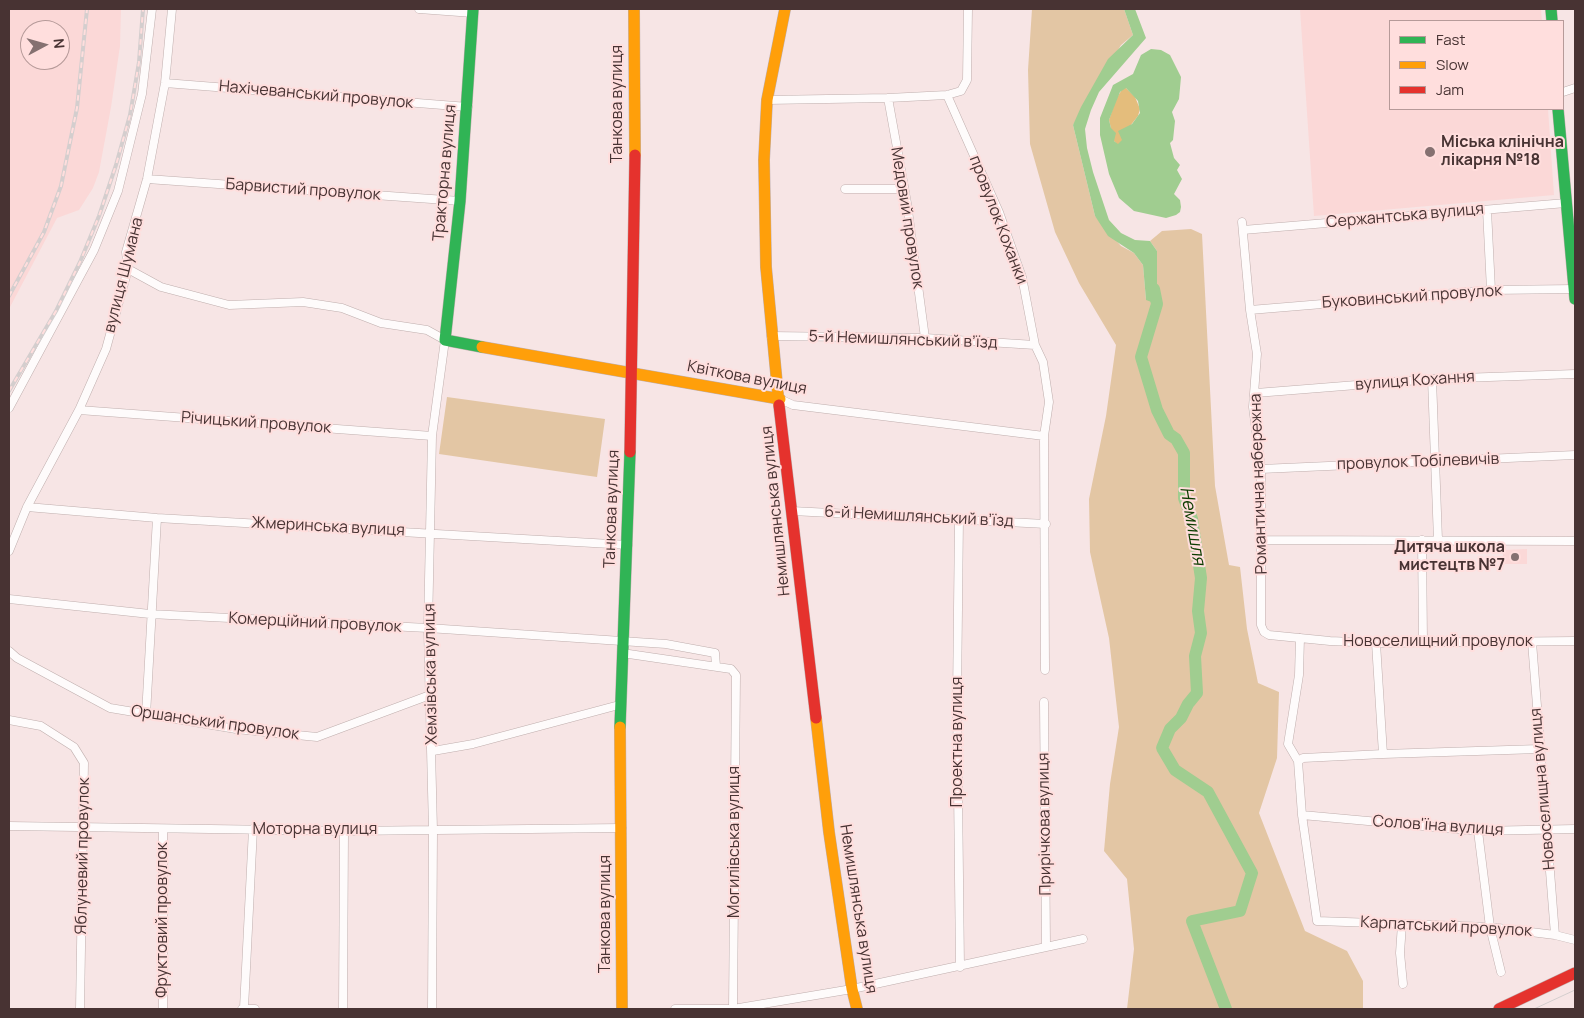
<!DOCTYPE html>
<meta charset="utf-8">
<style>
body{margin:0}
#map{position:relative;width:1584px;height:1018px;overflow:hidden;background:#f7e5e5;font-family:Manrope,sans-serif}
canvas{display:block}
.frame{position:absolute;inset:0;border:10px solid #483333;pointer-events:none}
.legend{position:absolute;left:1389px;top:20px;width:175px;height:90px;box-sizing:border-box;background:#ffdedd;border:1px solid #b69a99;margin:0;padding:6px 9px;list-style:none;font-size:15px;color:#483333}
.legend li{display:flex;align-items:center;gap:10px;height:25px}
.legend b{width:25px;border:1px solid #b69a99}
.north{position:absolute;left:20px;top:20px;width:50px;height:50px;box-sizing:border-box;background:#ffdedd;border:1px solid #b69a99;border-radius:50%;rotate:84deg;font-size:14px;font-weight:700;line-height:20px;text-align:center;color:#483333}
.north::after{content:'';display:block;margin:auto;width:18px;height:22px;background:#857171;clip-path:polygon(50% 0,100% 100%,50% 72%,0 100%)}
</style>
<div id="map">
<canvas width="1584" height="1018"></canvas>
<div class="frame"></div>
<ul class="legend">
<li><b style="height:6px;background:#30b455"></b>Fast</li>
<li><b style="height:6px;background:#ff9f0a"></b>Slow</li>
<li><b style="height:6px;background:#e5322d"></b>Jam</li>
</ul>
<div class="north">N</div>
</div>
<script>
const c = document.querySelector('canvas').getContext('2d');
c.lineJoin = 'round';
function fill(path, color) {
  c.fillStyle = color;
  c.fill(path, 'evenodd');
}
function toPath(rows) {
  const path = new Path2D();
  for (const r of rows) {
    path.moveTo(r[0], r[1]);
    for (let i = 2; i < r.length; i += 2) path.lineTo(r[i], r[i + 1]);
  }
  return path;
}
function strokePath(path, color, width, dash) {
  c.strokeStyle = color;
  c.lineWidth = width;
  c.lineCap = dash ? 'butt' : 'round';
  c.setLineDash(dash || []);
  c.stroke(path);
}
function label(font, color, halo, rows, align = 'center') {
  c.font = font + ' Manrope,sans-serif';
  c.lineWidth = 4;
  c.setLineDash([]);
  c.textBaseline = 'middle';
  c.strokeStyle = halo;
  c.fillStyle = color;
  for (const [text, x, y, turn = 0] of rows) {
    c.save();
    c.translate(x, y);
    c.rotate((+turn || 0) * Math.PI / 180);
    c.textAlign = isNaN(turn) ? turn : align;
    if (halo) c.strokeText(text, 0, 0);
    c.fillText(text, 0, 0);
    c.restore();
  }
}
fill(toPath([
 [9,9,121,9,120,46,111,107,99,172,93,188,79,210,57,218,9,309],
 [30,30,60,30,60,60,30,60],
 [1300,9,1541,9,1542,21,1390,21,1390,109,1548,109,1554,195,1314,216],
 [1527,549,1527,564,1503,564,1503,550]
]), '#fbd8d7');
fill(toPath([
 [1032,9,1124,9,1133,35,1121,45,1073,125,1095,216,1121,246,1134,253,1143,265,1146,300,1157,251,1150,241,1162,231,1191,229,1202,234,1215,486,1229,565,1240,567,1247,629,1258,683,1279,692,1277,758,1259,813,1305,931,1347,951,1363,981,1363,1009,1127,1009,1134,949,1127,879,1104,851,1110,784,1119,727,1109,638,1090,552,1089,499,1106,416,1116,345,1079,283,1055,232,1030,144,1028,70],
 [447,397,605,419,597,477,439,454]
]), '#e3c6a4');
fill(toPath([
 [1123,88,1126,88,1135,97,1140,109,1138,116,1122,136,1122,142,1118,145,1114,141,1109,120,1116,99]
]), '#e4bd7c');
fill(toPath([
 [1124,9,1135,9,1146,38,1099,92,1091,110,1085,129,1087,148,1093,172,1109,220,1121,233,1135,240,1150,241,1157,251,1157,304,1146,300,1143,265,1134,253,1108,236,1095,216,1073,125,1081,107,1108,59,1133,35],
 [1151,49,1161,50,1170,55,1181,77,1179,99,1172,112,1175,121,1173,140,1170,143,1174,158,1180,165,1177,170,1182,179,1174,194,1180,200,1181,207,1180,212,1176,215,1166,218,1134,211,1119,198,1109,174,1100,135,1100,118,1113,85,1133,74,1141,55],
 [1126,88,1138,101,1140,113,1132,124,1118,131,1122,140,1118,144,1114,141,1116,133,1111,128,1109,120,1120,92]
]), '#a0cd90');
strokePath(toPath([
 [1154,289,1157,304,1141,357,1157,410,1169,434,1176,439,1184,453,1184,498,1192,519,1201,578,1198,611,1201,633,1195,656,1197,693,1188,704,1181,718,1170,729,1162,748,1175,770,1208,792,1252,873,1240,911,1192,921,1226,1009]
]), '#a0cd90', 12);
const street = toPath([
 [419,9,473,13],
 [165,83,468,107],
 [1563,92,1575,88],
 [947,95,999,212,1022,277,1035,345,1043,362,1049,402,1044,436,1045,670],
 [888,98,907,203,925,338],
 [767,100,888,98,947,95,961,91,967,80,968,9],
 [147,179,460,201],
 [845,189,904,189],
 [1487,210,1491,290],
 [1242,222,1250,310,1257,354,1253,407,1261,469,1261,625,1264,632,1269,635,1330,641,1376,643,1575,641],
 [1243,230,1566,203],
 [128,269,161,287,229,305,303,302,342,308,381,323,427,330,445,340,432,436,428,628,433,830,432,1009],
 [1250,310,1491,290,1575,289],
 [771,336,925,338,1035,345],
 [1432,379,1438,540],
 [1256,393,1432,379,1575,374],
 [780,399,793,405,1044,436],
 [9,408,94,250,118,191,142,94,152,9],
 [79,410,432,436],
 [1261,469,1575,455],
 [27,507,157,518,628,545],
 [792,511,1046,524],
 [959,518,957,699,960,967],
 [1262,540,1575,541],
 [1422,540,1423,642],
 [9,551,27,507,79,410,106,349,128,269,126,252,147,179,165,83,172,9],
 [9,599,150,614,428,628,666,644,715,653,716,666],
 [1300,638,1299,675,1288,744,1298,761,1302,815,1317,921,1490,927,1555,935,1575,940],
 [1532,642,1555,935],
 [1376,643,1383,754],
 [9,651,17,658,110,708,236,729,317,737,430,695],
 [622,653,731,669,736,675,733,1009],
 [1044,702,1046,946],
 [146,715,157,518],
 [9,720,41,726,74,747,84,763,80,1009],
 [433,751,473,744,619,705],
 [1298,761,1303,758,1383,754,1539,749],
 [1302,815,1478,831,1575,829],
 [9,826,344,831,622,828],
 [163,830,163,1009],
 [1478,831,1490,927,1501,972],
 [1402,924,1400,953,1403,984],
 [244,1008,253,829],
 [242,1009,255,1009],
 [343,1009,344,831],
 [675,1009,733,1009,852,989,1083,939]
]);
const fast = toPath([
 [473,9,460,201,445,340,482,347],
 [1551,9,1552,21],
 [1558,109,1575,299],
 [620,727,630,452]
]);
const slow = toPath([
 [634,9,635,155],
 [482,347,780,399],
 [779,405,766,267,764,160,767,100,785,9],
 [816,718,829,832,852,989,857,1009],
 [620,727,622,1009]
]);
const jam = toPath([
 [779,405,816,718],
 [630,452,635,155],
 [1499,1009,1575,973]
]);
strokePath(street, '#bfaead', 9);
strokePath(fast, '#bfaead', 12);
strokePath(slow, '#bfaead', 12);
strokePath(jam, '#bfaead', 12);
strokePath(street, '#fefbfb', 8);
strokePath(fast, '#30b455', 11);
strokePath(slow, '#ff9f0a', 11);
strokePath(jam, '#e5322d', 11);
strokePath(toPath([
 [1534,1009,1575,990]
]), '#d4cece', 1);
const rail = toPath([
 [9,296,44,232,61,186,77,108,87,9],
 [9,391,56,311,80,262,99,216,116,165,130,115,139,62,143,9]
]);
strokePath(rail, '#d4cece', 4);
strokePath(rail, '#ffdedd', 2, [5.5]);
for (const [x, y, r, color] of [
 [1430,152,6,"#857171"],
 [1515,557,5,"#857171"]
]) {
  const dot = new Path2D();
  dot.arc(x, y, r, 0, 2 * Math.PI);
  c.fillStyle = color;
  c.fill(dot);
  strokePath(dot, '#ffdedd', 2);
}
label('16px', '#483333', '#ffdedd', [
 ["Нахічеванський провулок",316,95,5],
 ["Танкова вулиця",618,104,-90],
 ["Тракторна вулиця",445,173,-85],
 ["Барвистий провулок",303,190,4],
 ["Сержантська вулиця",1405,216,-5],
 ["Медовий провулок",907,218,81],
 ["провулок Коханки",998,220,69],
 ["вулиця Шумана",124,275,-76],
 ["Буковинський провулок",1412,297,-4],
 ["5-й Немишлянський в’їзд",903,340,2],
 ["Квіткова вулиця",747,378,11],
 ["вулиця Кохання",1415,381,-4],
 ["Річицький провулок",256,423,4],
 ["провулок Тобілевичів",1418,462,-2],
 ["Романтична набережна",1259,484,-92],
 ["Танкова вулиця",612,509,-88],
 ["Немишлянська вулиця",776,511,-96],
 ["6-й Немишлянський в’їзд",919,517,3],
 ["Жмеринська вулиця",328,527,3],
 ["Комерційний провулок",315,623,3],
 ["Новоселищний провулок",1438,642],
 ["Хемзівська вулиця",431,674,-91],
 ["Оршанський провулок",215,723,8],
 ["Проектна вулиця",958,742,-90],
 ["Новоселищна вулиця",1543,789,-95],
 ["Прирічкова вулиця",1045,824,-91],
 ["Солов'їна вулиця",1438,826,4],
 ["Моторна вулиця",315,830],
 ["Могилівська вулиця",735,842,-90],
 ["Яблуневий провулок",83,856,-89],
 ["Немишлянська вулиця",858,909,81],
 ["Танкова вулиця",606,914,-90],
 ["Фруктовий провулок",163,920,-90],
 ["Карпатський провулок",1446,927,3]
]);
label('bold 16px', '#483333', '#ffdedd', [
 ["Міська клінічна",1441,143],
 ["лікарня №18",1441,161],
 ["Дитяча школа",1505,548,"right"],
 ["мистецтв №7",1505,566,"right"]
], 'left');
label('italic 18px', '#0c3d00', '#ffdedd', [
 ["Немишля",1192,526,80]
]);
</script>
